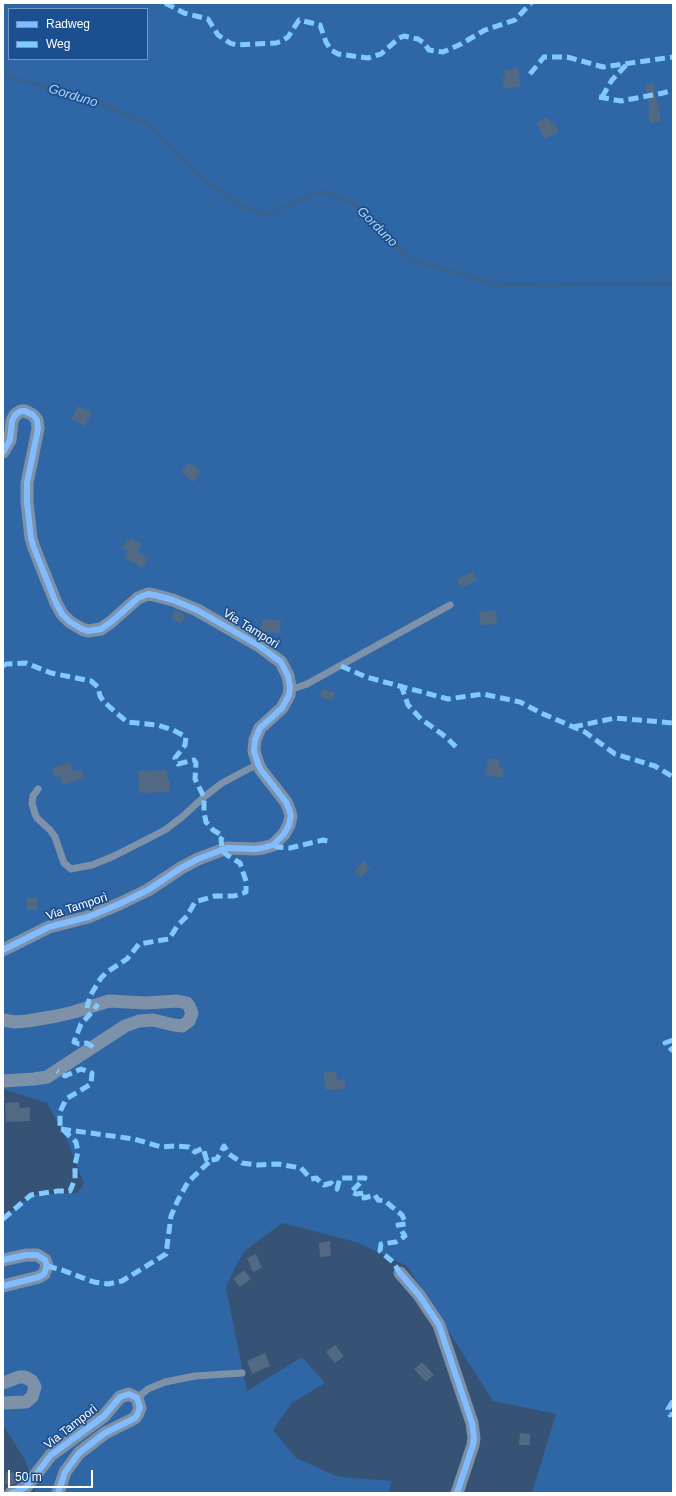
<!DOCTYPE html>
<meta charset="utf-8">
<style>
body{margin:0}
#map{position:relative;width:676px;height:1496px;overflow:hidden;background:#365274;font-family:Helvetica,sans-serif}
canvas{display:block}
.frame{position:absolute;inset:0;border:4px solid #fff;pointer-events:none}
.legend{position:absolute;left:8px;top:8px;width:140px;height:52px;box-sizing:border-box;background:#1b4f8f;border:1px solid #7695bc;margin:0;padding:5px 7px;list-style:none;font-size:12px;color:#fff}
.legend li{display:flex;align-items:center;gap:8px;height:20px}
.legend b{width:20px;border:1px solid #7695bc}
.scale{position:absolute;left:8px;top:1470px;width:85px;height:18px;box-sizing:border-box;border:2px solid #fff;border-top:0;padding-left:5px;font-size:12px;line-height:14px;white-space:nowrap;color:#fff;-webkit-text-stroke:3px #1b4f8f;paint-order:stroke}
</style>
<div id="map">
<canvas width="676" height="1496"></canvas>
<div class="frame"></div>
<ul class="legend">
<li><b style="height:5px;background:#80bcff"></b>Radweg</li>
<li><b style="height:5px;background:#80caff"></b>Weg</li>
</ul>
<div class="scale">50 m</div>
</div>
<script>
const c = document.querySelector('canvas').getContext('2d');
c.lineJoin = 'round';
function fill(path, color) {
  c.fillStyle = color;
  c.fill(path, 'evenodd');
}
function toPath(rows) {
  const path = new Path2D();
  for (const r of rows) {
    path.moveTo(r[0], r[1]);
    for (let i = 2; i < r.length; i += 2) path.lineTo(r[i], r[i + 1]);
  }
  return path;
}
function strokePath(path, color, width, dash) {
  c.strokeStyle = color;
  c.lineWidth = width;
  c.lineCap = dash ? 'butt' : 'round';
  c.setLineDash(dash || []);
  c.stroke(path);
}
function label(font, color, halo, rows, align = 'center') {
  c.font = font + ' Helvetica,sans-serif';
  c.lineWidth = 3.5;
  c.setLineDash([]);
  c.textBaseline = 'middle';
  c.strokeStyle = halo;
  c.fillStyle = color;
  for (const [text, x, y, turn = 0] of rows) {
    c.save();
    c.translate(x, y);
    c.rotate((+turn || 0) * Math.PI / 180);
    c.textAlign = isNaN(turn) ? turn : align;
    if (halo) c.strokeText(text, 0, 0);
    c.fillText(text, 0, 0);
    c.restore();
  }
}
fill(toPath([
 [3,3,673,3,673,1493,532,1493,556,1414,493,1401,407,1266,356,1242,282,1223,245,1251,235,1267,226,1288,247,1391,302,1357,325,1383,292,1403,273,1430,296,1458,339,1477,392,1481,388,1493,36,1493,25,1460,3,1425,3,1219,31,1195,77,1193,84,1184,68,1142,47,1103,3,1089],
 [9,9,147,9,147,59,9,59]
]), '#2f66a5');
strokePath(toPath([
 [3,75,94,101,148,124,200,177,242,207,267,215,320,191,352,202,409,259,498,285,673,284]
]), '#3b618d', 3.5);
fill(toPath([
 [518,68,521,86,504,89,502,78,505,77,504,70],
 [653,83,661,121,650,123,648,110,650,109,645,84],
 [547,117,551,124,554,122,559,132,545,139,536,123],
 [78,406,92,413,85,426,71,419],
 [189,462,202,472,193,482,181,472],
 [131,538,142,544,138,552,148,559,142,568,124,558,128,551,122,548,127,539,130,541],
 [473,571,477,580,461,588,457,579],
 [175,610,185,615,181,624,171,619],
 [496,610,497,624,480,625,479,612],
 [262,619,281,620,280,633,261,632],
 [323,689,335,693,332,701,320,697],
 [489,758,500,760,499,767,504,768,502,778,485,775],
 [70,762,73,772,81,769,84,778,63,785,60,776,55,778,52,768],
 [167,770,168,781,170,781,170,792,139,793,138,771],
 [363,861,370,868,361,878,354,872],
 [27,898,37,898,37,910,27,910],
 [324,1072,336,1072,337,1080,345,1079,345,1089,325,1090],
 [19,1102,20,1108,30,1107,30,1121,6,1122,5,1103],
 [330,1241,331,1256,320,1257,319,1243],
 [256,1254,262,1268,253,1272,247,1258],
 [244,1270,251,1279,240,1287,233,1279],
 [335,1345,344,1356,335,1363,326,1352],
 [265,1353,270,1366,252,1374,247,1361],
 [422,1362,434,1375,426,1382,414,1369],
 [520,1433,530,1434,530,1445,519,1445],
 [6,1472,20,1473,20,1481,12,1485,5,1484]
]), '#526984');
strokePath(toPath([
 [290,690,307,684,450,605],
 [38,789,33,796,32,803,35,814,37,818,50,830,55,837,64,863,71,869,92,865,114,856,165,830,182,817,204,797,222,783,258,764],
 [137,1398,148,1389,165,1382,195,1376,242,1373]
]), '#7d92a8', 7);
strokePath(toPath([
 [3,452,10,440,12,421,15,415,21,411,25,411,33,415,37,420,38,429,27,483,27,502,31,538,34,548,56,603,62,614,70,622,82,629,88,631,101,629,111,622,138,598,148,594,154,595,173,600,197,610,258,645,281,662,288,676,290,687,289,695,282,708,260,728,255,740,254,751,258,764,261,770,286,802,289,809,291,816,289,825,284,834,273,845,263,848,255,849,227,848,198,859,181,868,148,890,119,904,88,917,49,927,3,950],
 [3,1020,15,1022,27,1021,57,1016,74,1012,109,1001,146,1003,177,1001,187,1003,189,1006,192,1013,189,1021,182,1026,174,1025,153,1020,139,1021,125,1026,47,1077,34,1079,3,1081],
 [3,1260,26,1255,37,1255,45,1260,47,1266,44,1274,39,1277,3,1286],
 [400,1273,419,1295,439,1325,472,1423,474,1438,473,1445,457,1493],
 [3,1383,19,1377,25,1377,32,1381,35,1387,32,1397,26,1402,3,1403],
 [11,1493,19,1491,26,1487,51,1455,104,1416,120,1397,129,1394,137,1398,140,1408,137,1415,135,1418,105,1433,79,1453,65,1472,58,1493]
]), '#7d92a8', 13);
strokePath(toPath([
 [165,3,184,13,208,19,218,35,230,43,236,45,276,43,282,41,288,37,299,20,320,25,326,42,331,50,338,54,368,58,381,54,399,38,404,36,418,39,424,43,429,50,443,52,461,44,485,30,515,20,531,3],
 [530,74,544,57,567,57,603,67,673,57],
 [599,97,621,101,663,93,673,90],
 [602,97,612,80,628,63],
 [3,666,6,664,26,663,51,673,91,681,98,687,100,696,104,702,127,722,157,725,173,730,186,737,185,745,175,758,178,764,194,760,196,763,195,779,204,797,204,812,206,822,213,830,223,836,221,839,222,850,227,855,240,863,246,881,246,892,234,896,215,896,195,902,187,916,178,925,169,939,139,944,127,959,107,972,101,978,90,996,87,1008],
 [341,666,366,677,448,699,483,694,520,702,541,713,585,732,615,754,655,766,673,777],
 [401,685,408,705,421,719,446,737,456,747],
 [573,727,615,718,673,723],
 [275,844,277,847,290,848,323,840,332,842],
 [673,1040,665,1043,673,1051],
 [93,1047,87,1043,79,1044,74,1042,81,1024,93,1011,98,1004],
 [61,1129,134,1139,161,1147,174,1146,189,1147,195,1152,203,1148,207,1161,217,1159,224,1146,229,1154,242,1163,258,1165,278,1164,301,1168,311,1179,316,1178,324,1185,331,1183,337,1189,340,1178,365,1178,351,1192,356,1194,366,1193,364,1198,375,1195,378,1200,385,1201,402,1215,406,1224,398,1225,405,1236,396,1242,381,1244,380,1251,393,1262,400,1273],
 [3,1219,31,1195,58,1191,70,1191,75,1179,75,1164,78,1152,76,1142,60,1127,60,1112,66,1099,91,1084,92,1073,81,1069,65,1076,57,1071],
 [47,1266,62,1270,94,1282,108,1284,122,1281,166,1254,171,1216,178,1200,188,1182,211,1160],
 [673,1401,668,1409,670,1415,673,1414]
]), '#80caff', 5, [10, 5]);
strokePath(toPath([
 [3,452,10,440,12,421,15,415,21,411,25,411,33,415,37,420,38,429,27,483,27,502,31,538,34,548,56,603,62,614,70,622,82,629,88,631,101,629,111,622,138,598,148,594,154,595,173,600,197,610,258,645,281,662,288,676,290,687,289,695,282,708,260,728,255,740,254,751,258,764,261,770,286,802,289,809,291,816,289,825,284,834,273,845,263,848,255,849,227,848,198,859,181,868,148,890,119,904,88,917,49,927,3,950],
 [3,1260,26,1255,37,1255,45,1260,47,1266,44,1274,39,1277,3,1286],
 [400,1273,419,1295,439,1325,472,1423,474,1438,473,1445,457,1493],
 [11,1493,19,1491,26,1487,51,1455,104,1416,120,1397,129,1394,137,1398,140,1408,137,1415,135,1418,105,1433,79,1453,65,1472,58,1493]
]), '#80bcff', 6);
label('12px', '#fff', '#1b4f8f', [
 ["Via Tamporì",251,629,32],
 ["Via Tamporì",77,907,-18],
 ["Via Tamporì",71,1427,-38]
]);
label('italic 13px', '#b5d3f5', '#1b4f8f', [
 ["Gorduno",73,96,17],
 ["Gorduno",377,227,45]
]);
</script>
